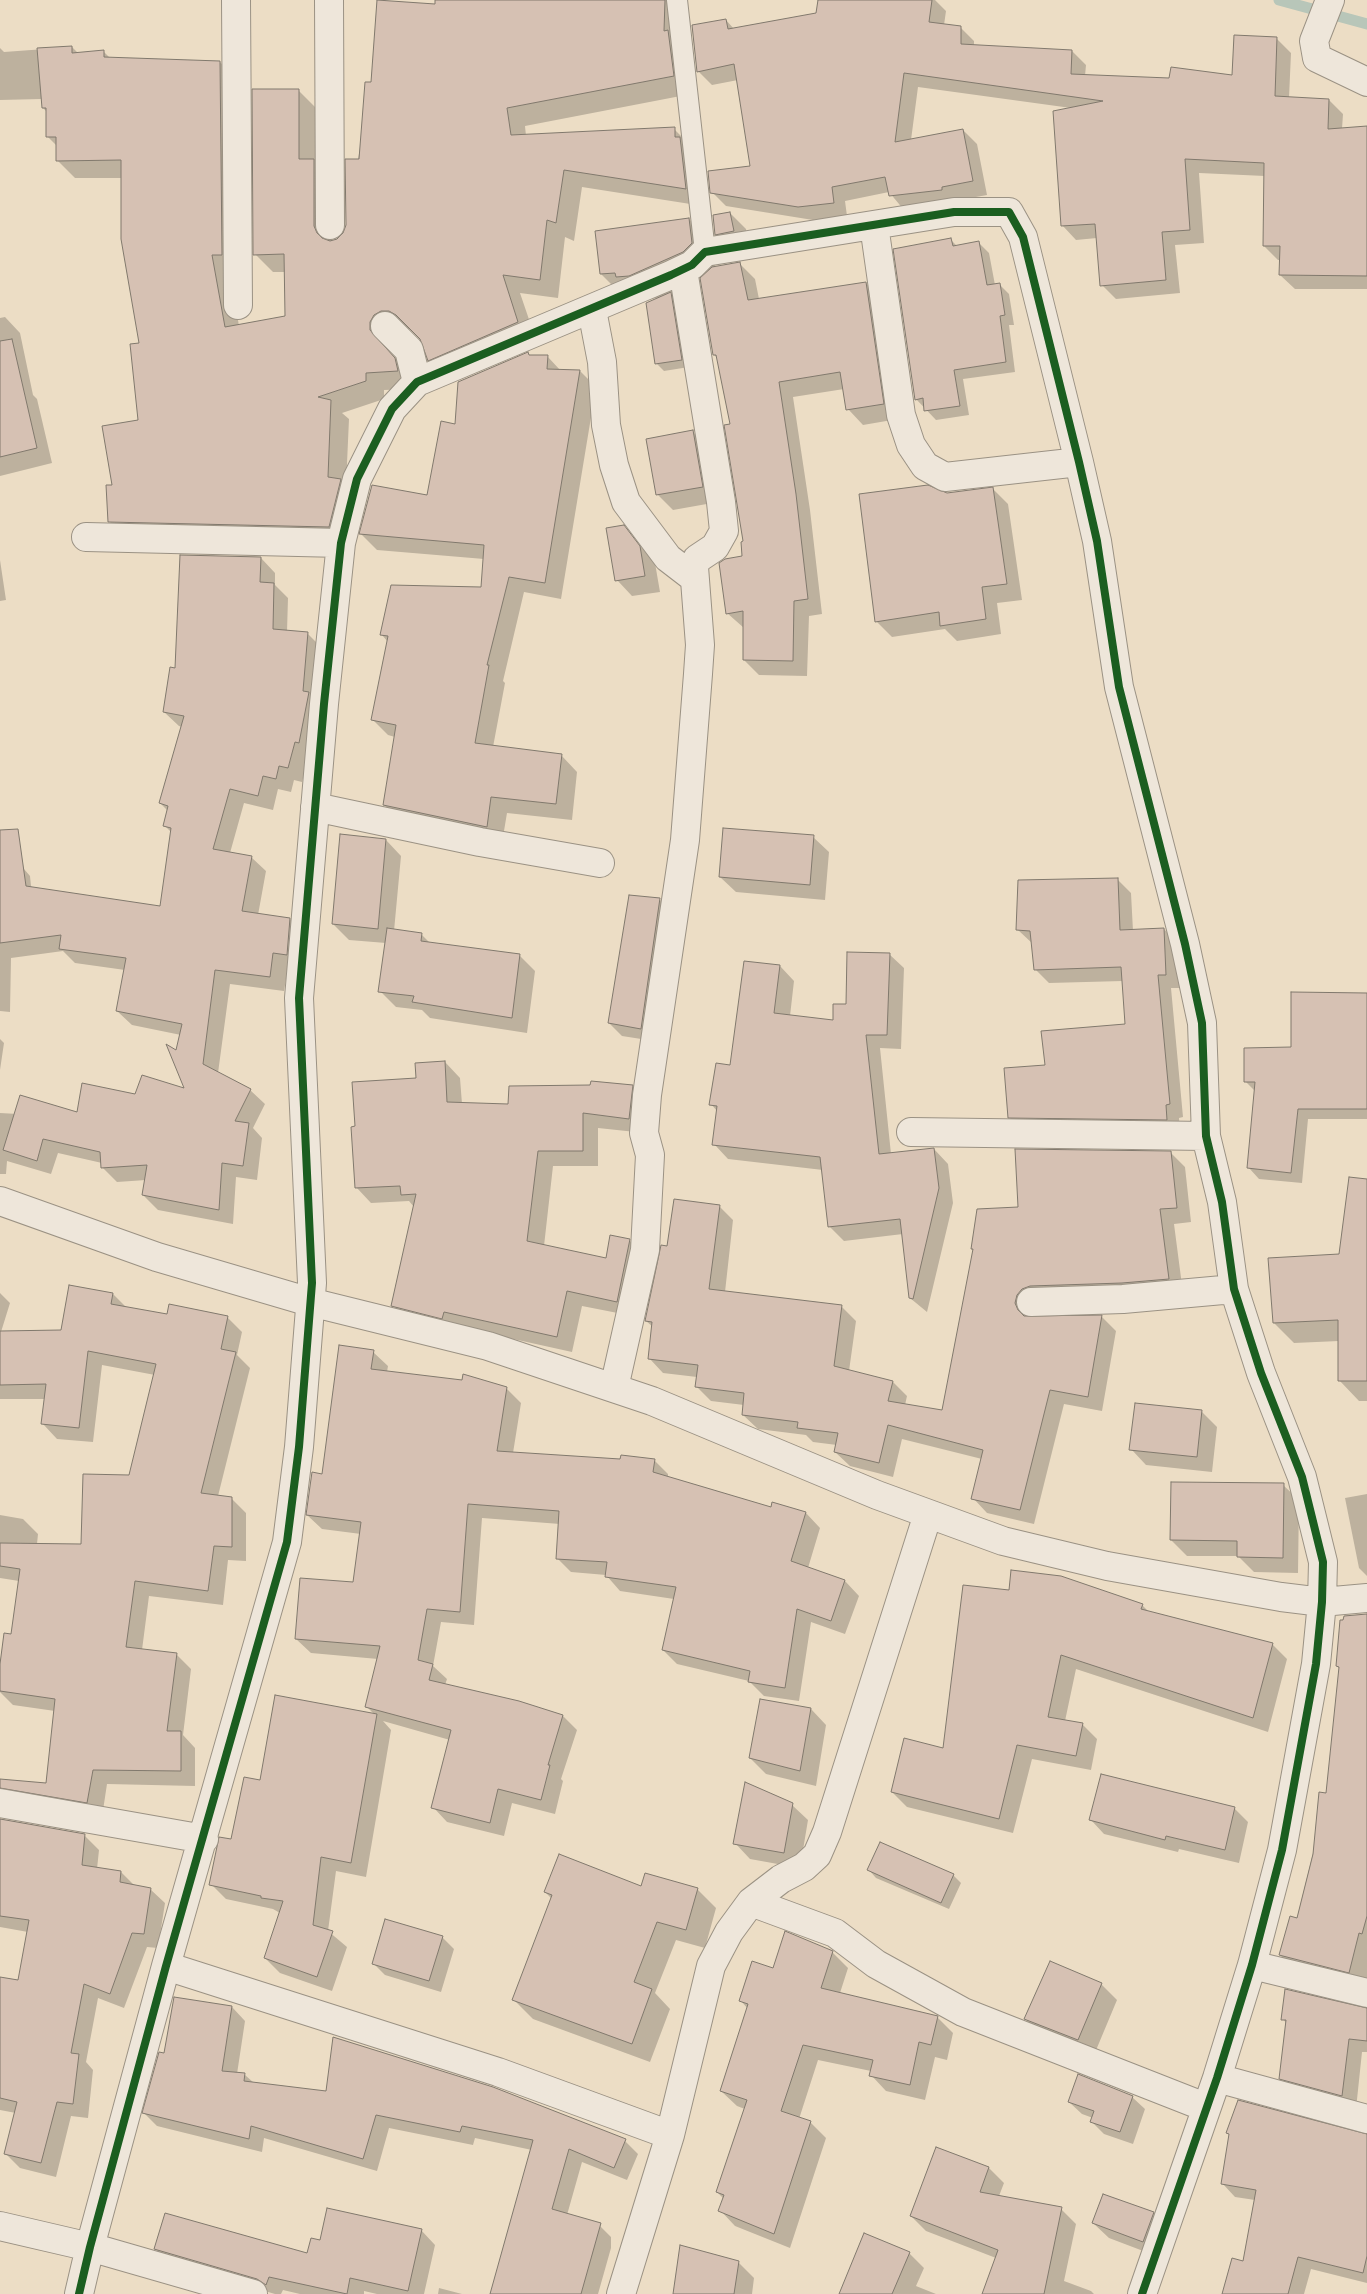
<!DOCTYPE html>
<style>
body{margin:0}
canvas{display:block;background:#ecddc5}
</style>
<canvas width="1367" height="2294"></canvas>
<script>
const c = document.querySelector('canvas').getContext('2d');
c.lineJoin = 'round';
function fill(path, color) {
  c.fillStyle = color;
  c.fill(path, 'evenodd');
}
function toPath(rows) {
  const path = new Path2D();
  for (const r of rows) {
    path.moveTo(r[0], r[1]);
    for (let i = 2; i < r.length; i += 2) path.lineTo(r[i], r[i + 1]);
  }
  return path;
}
function strokePath(path, color, width, dash) {
  c.strokeStyle = color;
  c.lineWidth = width;
  c.lineCap = dash ? 'butt' : 'round';
  c.setLineDash(dash || []);
  c.stroke(path);
}
fill(toPath([
 [436,0,667,0,683,17,691,94,525,126,526,136,674,129,692,147,703,206,582,187,574,241,565,237,558,298,520,293,536,340,447,378,429,360,421,339,409,329,400,328,387,341,388,350,413,377,415,389,384,390,384,399,342,413,349,419,346,486,347,545,127,539,109,521,113,486,140,421,140,344,122,178,75,178,57,160,57,146,47,136,47,112,43,108,42,99,0,100,0,48,4,52,72,47,78,53,103,51,111,59,220,62,238,81,230,273,239,326,287,317,285,272,273,272,255,254,299,91,317,109,332,179,332,241,339,239,344,234,372,84,436,6],
 [819,0,935,0,946,11,944,25,960,27,974,41,974,46,1072,51,1086,65,1085,76,1170,80,1234,77,1277,39,1291,53,1289,98,1329,100,1343,114,1342,129,1367,127,1367,289,1295,289,1280,275,1281,260,1278,260,1264,246,1265,176,1199,173,1204,243,1175,245,1180,293,1116,299,1102,285,1097,238,1076,240,1062,225,1071,108,918,87,911,140,963,130,977,144,987,195,904,210,889,192,845,201,847,216,813,220,726,206,712,192,752,167,738,80,712,85,698,71,726,20,734,29,817,14],
 [730,213,746,229,749,247,732,250,716,234],
 [689,219,712,242,715,268,740,264,755,279,759,299,866,283,881,299,898,419,863,425,848,409,844,389,793,397,810,510,822,614,809,616,807,676,759,675,744,660,744,628,727,613,744,557,744,542,731,425,719,359,714,355,701,277,669,292,678,301,689,367,664,371,656,363,658,298,640,300,624,297,601,274],
 [951,240,958,247,979,243,989,253,995,285,999,284,1009,294,1014,325,1009,325,1015,372,963,379,969,415,936,420,916,399],
 [5,317,20,333,33,395,37,399,52,463,0,476,0,318],
 [530,356,547,356,561,371,580,371,596,387,561,599,524,592,503,681,505,683,493,747,561,755,577,772,572,820,507,813,502,843,401,821,384,805,395,737,388,735,372,719,388,642,382,635,483,588,484,559,377,550,361,534,428,496,456,425],
 [693,432,709,448,718,502,673,510,657,494],
 [993,489,1008,504,1022,600,997,603,1001,634,957,641,945,629,892,637,876,621,947,494],
 [623,526,655,563,660,592,632,596,617,580],
 [261,558,275,573,275,585,288,598,287,632,307,633,322,648,309,755,302,782,294,780,291,792,278,789,273,810,244,803,230,853,251,857,266,871,258,915,290,919,304,934,301,969,288,967,284,991,230,984,218,1073,250,1090,265,1104,253,1128,262,1138,257,1180,236,1177,233,1224,158,1210,143,1195,146,1180,117,1182,102,1167,102,1163,58,1153,51,1174,7,1161,6,1174,0,1174,0,1113,164,1122,186,1090,177,1052,181,1035,132,1025,117,1011,125,970,75,963,63,951,11,958,10,1012,0,1011,0,841,30,876,31,886,33,889,161,907,172,833,164,825,168,811,160,803,182,727,179,726,164,712,176,670],
 [0,560,6,600,0,601],
 [813,837,829,852,825,900,736,892,720,877],
 [386,840,401,856,394,931,421,934,431,944,519,955,535,971,527,1033,430,1018,422,1010,396,1007,380,991,386,943,349,940,333,924],
 [1117,879,1131,893,1133,931,1164,929,1178,943,1179,988,1171,988,1183,1117,1179,1118,1180,1133,1023,1131,1009,1117,1047,1066,1126,1025,1123,981,1049,983,1036,970,1033,944,1018,930],
 [630,896,660,900,673,912,654,1041,622,1036,609,1023],
 [889,954,904,968,901,1049,880,1048,891,1154,934,1149,948,1164,953,1203,927,1312,910,1298,903,1234,844,1241,829,1226,823,1170,728,1159,714,1144,717,1111,711,1104,732,1067,745,962,780,966,794,981,790,1016,834,1022],
 [1367,994,1367,1119,1308,1119,1302,1183,1259,1179,1249,1168,1255,1091,1245,1081],
 [0,1039,4,1043,0,1070],
 [445,1062,460,1078,462,1104,509,1105,632,1087,648,1102,645,1133,598,1128,598,1166,553,1166,544,1246,607,1260,629,1240,645,1256,633,1316,582,1306,572,1352,459,1327,408,1321,393,1306,414,1207,409,1201,371,1203,356,1187,356,1128,417,1079],
 [1170,1152,1185,1167,1191,1222,1174,1224,1183,1293,1031,1310,1030,1317,1102,1317,1116,1331,1102,1411,1064,1404,1034,1524,987,1513,973,1498,982,1459,902,1439,893,1477,850,1466,835,1452,837,1445,813,1442,806,1435,758,1429,743,1415,744,1405,711,1401,696,1386,697,1377,663,1373,649,1358,653,1327,646,1321,668,1248,719,1206,733,1220,725,1292,841,1306,856,1321,849,1371,893,1382,907,1396,905,1405,943,1411,974,1251,972,1249,1019,1209],
 [1367,1183,1367,1401,1359,1401,1339,1380,1339,1341,1294,1343,1274,1323,1340,1255],
 [70,1286,113,1294,127,1308,168,1316,227,1317,242,1332,237,1355,250,1368,218,1496,231,1498,246,1513,246,1561,228,1560,223,1605,149,1596,142,1650,176,1654,191,1669,183,1735,195,1748,195,1786,107,1784,102,1817,0,1792,0,1781,47,1784,55,1711,13,1705,0,1692,0,1674,13,1636,19,1581,0,1578,0,1515,23,1519,38,1534,37,1544,82,1545,130,1477,155,1375,102,1365,93,1442,57,1439,43,1424,45,1399,0,1399,0,1293,10,1303,1,1332,62,1331],
 [373,1352,388,1366,387,1372,506,1388,521,1403,513,1453,621,1461,654,1460,668,1474,668,1477,772,1508,773,1504,806,1513,820,1528,808,1568,845,1581,859,1596,845,1634,811,1622,799,1701,764,1696,749,1681,677,1664,663,1650,674,1599,620,1591,606,1575,571,1572,557,1558,560,1524,482,1518,474,1625,441,1622,433,1666,447,1679,445,1685,563,1716,577,1730,561,1779,563,1781,555,1814,512,1803,504,1836,447,1822,433,1807,450,1740,383,1721,391,1730,366,1877,336,1871,328,1931,347,1947,332,1991,280,1973,265,1958,280,1913,273,1909,226,1899,211,1884,261,1781,375,1715,367,1707,378,1659,311,1653,296,1639,354,1584,361,1534,322,1529,307,1515],
 [1201,1411,1217,1427,1212,1472,1146,1465,1131,1449],
 [1283,1485,1299,1500,1298,1573,1254,1572,1238,1556,1187,1556,1171,1540],
 [1367,1494,1367,1576,1359,1568,1345,1498],
 [964,1586,1142,1605,1150,1613,1272,1644,1287,1659,1268,1732,1076,1669,1065,1721,1082,1724,1097,1739,1091,1770,1032,1759,1013,1833,907,1807,892,1792,944,1750],
 [1367,1623,1367,1986,1294,1969,1280,1955,1297,1919,1327,1795,1340,1669,1337,1666],
 [811,1709,826,1725,816,1786,766,1774,750,1758],
 [792,1805,808,1820,800,1868,750,1859,735,1843],
 [1234,1808,1248,1822,1239,1863,1179,1849,1178,1852,1104,1834,1091,1820],
 [0,1819,84,1835,99,1850,97,1869,121,1872,135,1886,150,1889,165,1903,158,1948,147,1947,124,2008,98,1998,86,2062,93,2070,88,2118,71,2116,56,2177,20,2168,5,2153,16,2113,0,2110,0,1978,19,1982,28,1932,0,1927],
 [881,1843,953,1875,961,1883,949,1909,876,1878,869,1870],
 [646,1875,698,1890,716,1908,705,1948,676,1940,655,1993,670,2009,650,2062,533,2019,514,2000,552,1899,545,1892,642,1888],
 [442,1937,454,1949,441,1992,385,1975,373,1963],
 [832,1952,848,1968,840,1993,937,2017,953,2033,947,2060,935,2057,925,2100,886,2091,871,2075,871,2071,818,2060,799,2119,810,2122,826,2138,790,2248,735,2226,720,2210,724,2199,717,2192,745,2109,737,2106,721,2091,748,2009,741,2001,774,1969],
 [1101,1984,1117,2000,1094,2055,1041,2034,1025,2019],
 [232,2007,245,2021,237,2074,245,2075,254,2083,625,2141,638,2154,627,2180,582,2162,567,2215,597,2223,611,2237,611,2248,598,2294,492,2294,532,2150,475,2138,473,2145,389,2128,377,2171,264,2138,262,2152,157,2126,144,2113,165,2055],
 [1367,2009,1367,2052,1362,2052,1356,2109,1294,2092,1280,2078,1286,2023,1283,2019],
 [1132,2097,1145,2109,1133,2144,1104,2134,1092,2122,1093,2118,1082,2114,1069,2102],
 [1228,2133,1367,2135,1367,2283,1311,2269,1304,2294,1224,2294,1244,2263,1255,2200,1235,2197,1222,2183,1230,2136],
 [937,2148,989,2168,1004,2183,999,2196,1061,2209,1076,2224,1064,2281,1091,2291,1094,2294,983,2294,996,2258,926,2231,911,2216],
 [1153,2213,1169,2229,1159,2257,1109,2238,1093,2223],
 [421,2230,435,2245,424,2294,377,2294,364,2291,364,2294,300,2294,283,2290,281,2294,275,2294,170,2263,155,2249,308,2255,321,2241],
 [909,2253,924,2268,916,2286,936,2294,841,2294],
 [738,2262,754,2278,752,2294,674,2294],
 [439,2288,462,2294,438,2294]
]), '#0003');
strokePath(toPath([
 [1279,0,1367,24]
]), '#b8c6b9', 11);
const building = toPath([
 [377,0,435,4,435,0,665,0,664,31,668,30,674,76,507,108,511,135,675,127,675,137,680,137,686,189,564,170,556,223,547,220,540,280,503,275,518,322,428,361,420,339,396,315,389,311,381,311,374,315,370,322,370,330,395,358,398,371,366,373,366,381,318,397,331,400,328,477,341,479,329,527,108,522,106,485,112,485,102,426,138,420,130,344,139,343,121,239,121,160,56,161,56,137,46,137,46,108,42,108,37,48,72,46,72,53,104,50,104,57,220,61,222,255,212,255,225,327,285,316,284,254,253,255,252,89,299,89,299,159,314,159,314,226,317,233,322,238,330,241,337,239,343,233,346,225,345,159,359,159,365,82,371,82,377,0],
 [818,0,932,0,929,22,961,26,961,44,1072,50,1071,74,1169,78,1171,67,1232,75,1234,35,1277,37,1275,96,1329,99,1328,129,1367,126,1367,276,1279,275,1280,246,1263,246,1264,163,1185,159,1190,230,1162,232,1166,280,1100,286,1095,224,1061,226,1053,111,1103,101,904,73,895,142,963,129,973,181,942,187,942,190,889,196,885,177,832,187,834,203,798,207,710,193,708,171,750,166,734,64,697,72,692,25,726,19,728,29,816,13,818,0],
 [730,212,734,231,715,235,713,215,730,212],
 [689,218,692,243,683,252,629,276,616,277,615,273,600,274,595,231,689,218],
 [951,238,953,246,979,241,987,285,1000,283,1005,315,1000,316,1006,362,954,370,960,406,924,411,923,398,915,400,893,249,951,238],
 [740,262,748,300,866,282,884,404,846,410,840,372,779,382,796,494,808,599,794,601,793,661,743,660,743,611,726,614,719,563,725,559,742,556,741,542,743,541,724,425,730,424,716,355,713,355,700,278,712,267,740,262],
 [671,292,682,360,655,364,646,303,671,292],
 [12,339,37,448,0,457,0,341,12,339],
 [528,352,529,355,548,355,547,369,580,370,545,583,509,577,487,665,489,665,475,743,562,754,556,804,491,797,487,827,383,805,396,725,371,720,388,636,380,635,391,585,481,587,484,545,359,534,372,485,427,495,441,421,455,424,458,382,528,352],
 [693,430,703,487,656,495,646,439,693,430],
 [928,485,947,493,993,487,1007,584,982,587,986,619,940,626,939,612,875,622,859,494,928,485],
 [624,525,640,546,645,576,615,581,606,528,624,525],
 [180,555,261,557,260,582,274,583,273,629,308,632,303,691,309,692,299,743,295,742,288,768,279,766,276,779,263,776,258,796,230,789,213,849,252,856,242,911,290,918,287,955,273,953,270,977,215,970,203,1064,251,1089,235,1121,249,1123,243,1166,222,1163,219,1210,142,1195,147,1165,101,1168,100,1152,43,1139,37,1161,3,1150,20,1095,77,1112,82,1083,135,1094,142,1075,184,1088,166,1044,176,1050,182,1024,116,1011,126,958,59,949,61,935,0,943,0,830,18,829,26,886,160,906,171,828,163,826,168,806,159,803,184,716,163,712,170,667,175,668,180,555],
 [723,828,814,835,810,885,719,877,723,828],
 [340,834,386,839,378,929,332,924,340,834],
 [1118,878,1120,930,1164,928,1166,975,1158,975,1170,1104,1166,1105,1167,1120,1008,1118,1004,1068,1045,1065,1041,1031,1125,1024,1121,967,1034,970,1030,931,1016,930,1018,880,1118,878],
 [629,895,660,898,641,1029,608,1023,629,895],
 [387,928,422,933,421,941,520,954,512,1018,412,1002,414,996,378,992,387,928],
 [847,952,890,953,887,1035,866,1035,879,1154,934,1148,939,1188,913,1299,909,1298,900,1219,828,1227,820,1157,712,1145,717,1106,709,1105,716,1063,730,1065,744,961,780,965,774,1013,833,1020,833,1004,846,1004,847,952],
 [1291,992,1367,993,1367,1109,1298,1109,1291,1173,1247,1168,1255,1082,1244,1082,1244,1048,1291,1047,1291,992],
 [445,1061,447,1102,508,1104,509,1086,590,1085,591,1081,633,1085,629,1119,583,1113,583,1151,538,1151,527,1241,606,1258,610,1235,630,1239,617,1302,567,1291,557,1337,444,1312,442,1319,391,1306,416,1194,401,1195,400,1186,355,1188,351,1127,355,1126,352,1082,416,1078,415,1063,445,1061],
 [1015,1149,1171,1151,1177,1208,1160,1209,1169,1279,1122,1283,1030,1286,1022,1289,1017,1295,1015,1303,1018,1310,1024,1316,1102,1315,1088,1397,1050,1390,1020,1510,971,1499,983,1450,888,1425,879,1463,834,1452,838,1433,797,1428,798,1422,742,1415,744,1393,695,1387,698,1365,648,1359,652,1322,645,1321,661,1245,667,1246,674,1199,720,1205,709,1289,842,1305,834,1366,893,1381,888,1401,942,1410,973,1249,971,1249,977,1209,1018,1207,1015,1149],
 [1349,1177,1367,1179,1367,1381,1338,1381,1338,1320,1273,1323,1268,1258,1339,1254,1349,1177],
 [69,1285,113,1293,111,1304,167,1314,169,1304,228,1316,221,1349,236,1352,201,1493,232,1497,232,1547,214,1546,208,1591,135,1581,126,1647,177,1653,167,1731,181,1731,181,1771,93,1770,87,1803,0,1788,0,1779,46,1783,55,1699,0,1691,0,1664,4,1633,11,1634,20,1569,0,1566,0,1543,81,1544,83,1474,129,1475,156,1364,88,1351,79,1428,41,1424,46,1384,0,1385,0,1331,61,1330,69,1285],
 [339,1345,374,1350,371,1369,462,1380,463,1374,507,1387,497,1451,620,1459,621,1455,655,1459,653,1472,771,1507,772,1502,806,1512,791,1561,845,1580,831,1621,797,1609,785,1688,748,1682,750,1671,662,1650,676,1587,605,1577,607,1562,556,1559,559,1511,468,1504,460,1612,427,1609,418,1660,433,1664,429,1680,519,1701,563,1715,548,1765,550,1765,541,1800,498,1789,490,1823,431,1808,451,1730,365,1707,380,1646,295,1639,300,1578,353,1582,361,1522,306,1515,312,1472,322,1474,339,1345],
 [1135,1403,1202,1410,1197,1457,1129,1450,1135,1403],
 [1171,1482,1284,1483,1283,1558,1237,1557,1237,1541,1170,1540,1171,1482],
 [1011,1570,1061,1576,1143,1604,1141,1609,1273,1643,1253,1718,1061,1655,1048,1717,1083,1723,1076,1756,1017,1745,999,1819,891,1792,904,1738,943,1748,963,1585,1009,1590,1011,1570],
 [1367,1614,1367,1916,1362,1934,1359,1933,1349,1973,1279,1955,1290,1916,1297,1918,1313,1854,1319,1792,1326,1793,1339,1667,1336,1666,1340,1620,1343,1620,1344,1616,1367,1614],
 [275,1695,377,1714,351,1863,321,1857,313,1925,333,1931,317,1977,264,1958,283,1901,261,1898,261,1896,209,1885,219,1837,231,1839,244,1777,260,1780,275,1695],
 [760,1699,811,1708,800,1771,749,1758,760,1699],
 [1101,1774,1235,1807,1225,1850,1166,1836,1165,1840,1089,1820,1101,1774],
 [745,1782,793,1803,784,1853,733,1844,745,1782],
 [0,1819,85,1834,82,1865,121,1871,120,1882,151,1888,144,1934,132,1933,110,1994,84,1984,71,2053,79,2054,73,2104,57,2102,41,2163,4,2154,17,2102,0,2098,0,1977,18,1980,29,1920,0,1916,0,1819],
 [880,1842,954,1874,941,1903,867,1870,880,1842],
 [559,1854,641,1886,645,1873,698,1888,686,1930,657,1922,634,1982,652,1989,632,2044,512,2000,552,1895,544,1892,559,1854],
 [385,1919,443,1936,429,1981,372,1964,385,1919],
 [785,1931,833,1951,821,1988,938,2016,931,2045,919,2042,910,2085,869,2076,873,2060,803,2045,781,2111,811,2121,774,2234,718,2211,724,2195,716,2192,747,2100,720,2091,748,2004,739,2001,752,1961,773,1968,785,1931],
 [1050,1961,1102,1983,1078,2040,1024,2019,1050,1961],
 [1285,1989,1367,2008,1367,2041,1349,2039,1342,2096,1279,2079,1286,2020,1281,2020,1285,1989],
 [174,1997,232,2006,222,2071,245,2073,244,2081,326,2091,333,2037,493,2087,626,2139,614,2168,569,2149,552,2209,601,2223,581,2294,490,2294,533,2140,462,2126,460,2132,376,2115,363,2159,251,2126,249,2139,142,2113,159,2052,164,2053,174,1997],
 [1078,2074,1133,2096,1120,2132,1090,2122,1094,2111,1068,2102,1078,2074],
 [1238,2100,1367,2134,1367,2256,1363,2273,1298,2257,1288,2294,1222,2294,1232,2258,1243,2261,1256,2190,1221,2184,1229,2134,1226,2133,1238,2100],
 [936,2147,989,2167,980,2192,1062,2207,1044,2294,982,2294,998,2250,910,2216,936,2147],
 [1103,2194,1154,2212,1143,2242,1092,2223,1103,2194],
 [327,2208,422,2229,408,2291,350,2278,347,2294,269,2277,266,2285,257,2279,154,2249,165,2213,307,2253,311,2238,320,2240,327,2208],
 [864,2233,910,2252,892,2294,839,2294,864,2233],
 [680,2245,739,2261,734,2294,673,2294,680,2245]
]);
fill(building, '#d6c1b3');
strokePath(building, '#81796d', 1);
const service = toPath([
 [677,0,705,252]
]);
const minor = toPath([
 [236,0,238,305],
 [329,0,330,225],
 [1330,0,1314,41,1317,58,1367,82],
 [874,225,901,415,911,445,925,466,945,477,1079,462],
 [592,310,602,362,606,425,614,465,626,502,668,558,694,578],
 [385,326,409,350,417,382],
 [86,537,341,543],
 [315,807,480,842,600,863],
 [911,1132,1206,1136],
 [0,1201,157,1257,310,1302,488,1346,652,1401,877,1495,1003,1541,1107,1566,1281,1597,1322,1602,1367,1598],
 [1031,1302,1123,1299,1234,1289],
 [614,1388,645,1250,650,1155,644,1133,647,1095,685,840,698,674,700,645,694,567,697,559,715,547,724,531,721,502,683,270],
 [0,1803,204,1839],
 [751,1902,835,1933,876,1964,963,2012,1205,2107],
 [1252,1965,1367,1993],
 [166,1966,498,2072,670,2135],
 [1217,2078,1367,2119],
 [0,2226,90,2247,253,2294],
 [79,2294,90,2247,166,1966,287,1542,299,1447,312,1283,299,998,324,704,341,543,357,479,392,409,417,382,671,275,692,265,705,252,954,212,1009,212,1023,237,1079,462,1097,541,1119,687,1185,944,1202,1023,1206,1136,1222,1202,1234,1289,1261,1373,1302,1477,1323,1562,1322,1602,1316,1664,1282,1850,1252,1965,1217,2078,1142,2294],
 [621,2294,670,2135,711,1966,729,1932,751,1902,781,1879,804,1867,817,1855,827,1832,928,1514]
]);
strokePath(service, '#9b9284', 22);
strokePath(minor, '#9b9284', 30);
strokePath(service, '#eee6da', 20);
strokePath(minor, '#eee6da', 28);
strokePath(toPath([
 [79,2294,90,2247,166,1966,287,1542,299,1447,312,1283,299,998,324,704,341,543,357,479,392,409,417,382,671,275,692,265,705,252,954,212,1009,212,1023,237,1079,462,1097,541,1119,687,1185,944,1202,1023,1206,1136,1222,1202,1234,1289,1261,1373,1302,1477,1323,1562,1322,1602,1316,1664,1282,1850,1252,1965,1217,2078,1142,2294]
]), '#1b5e20', 8);
</script>
